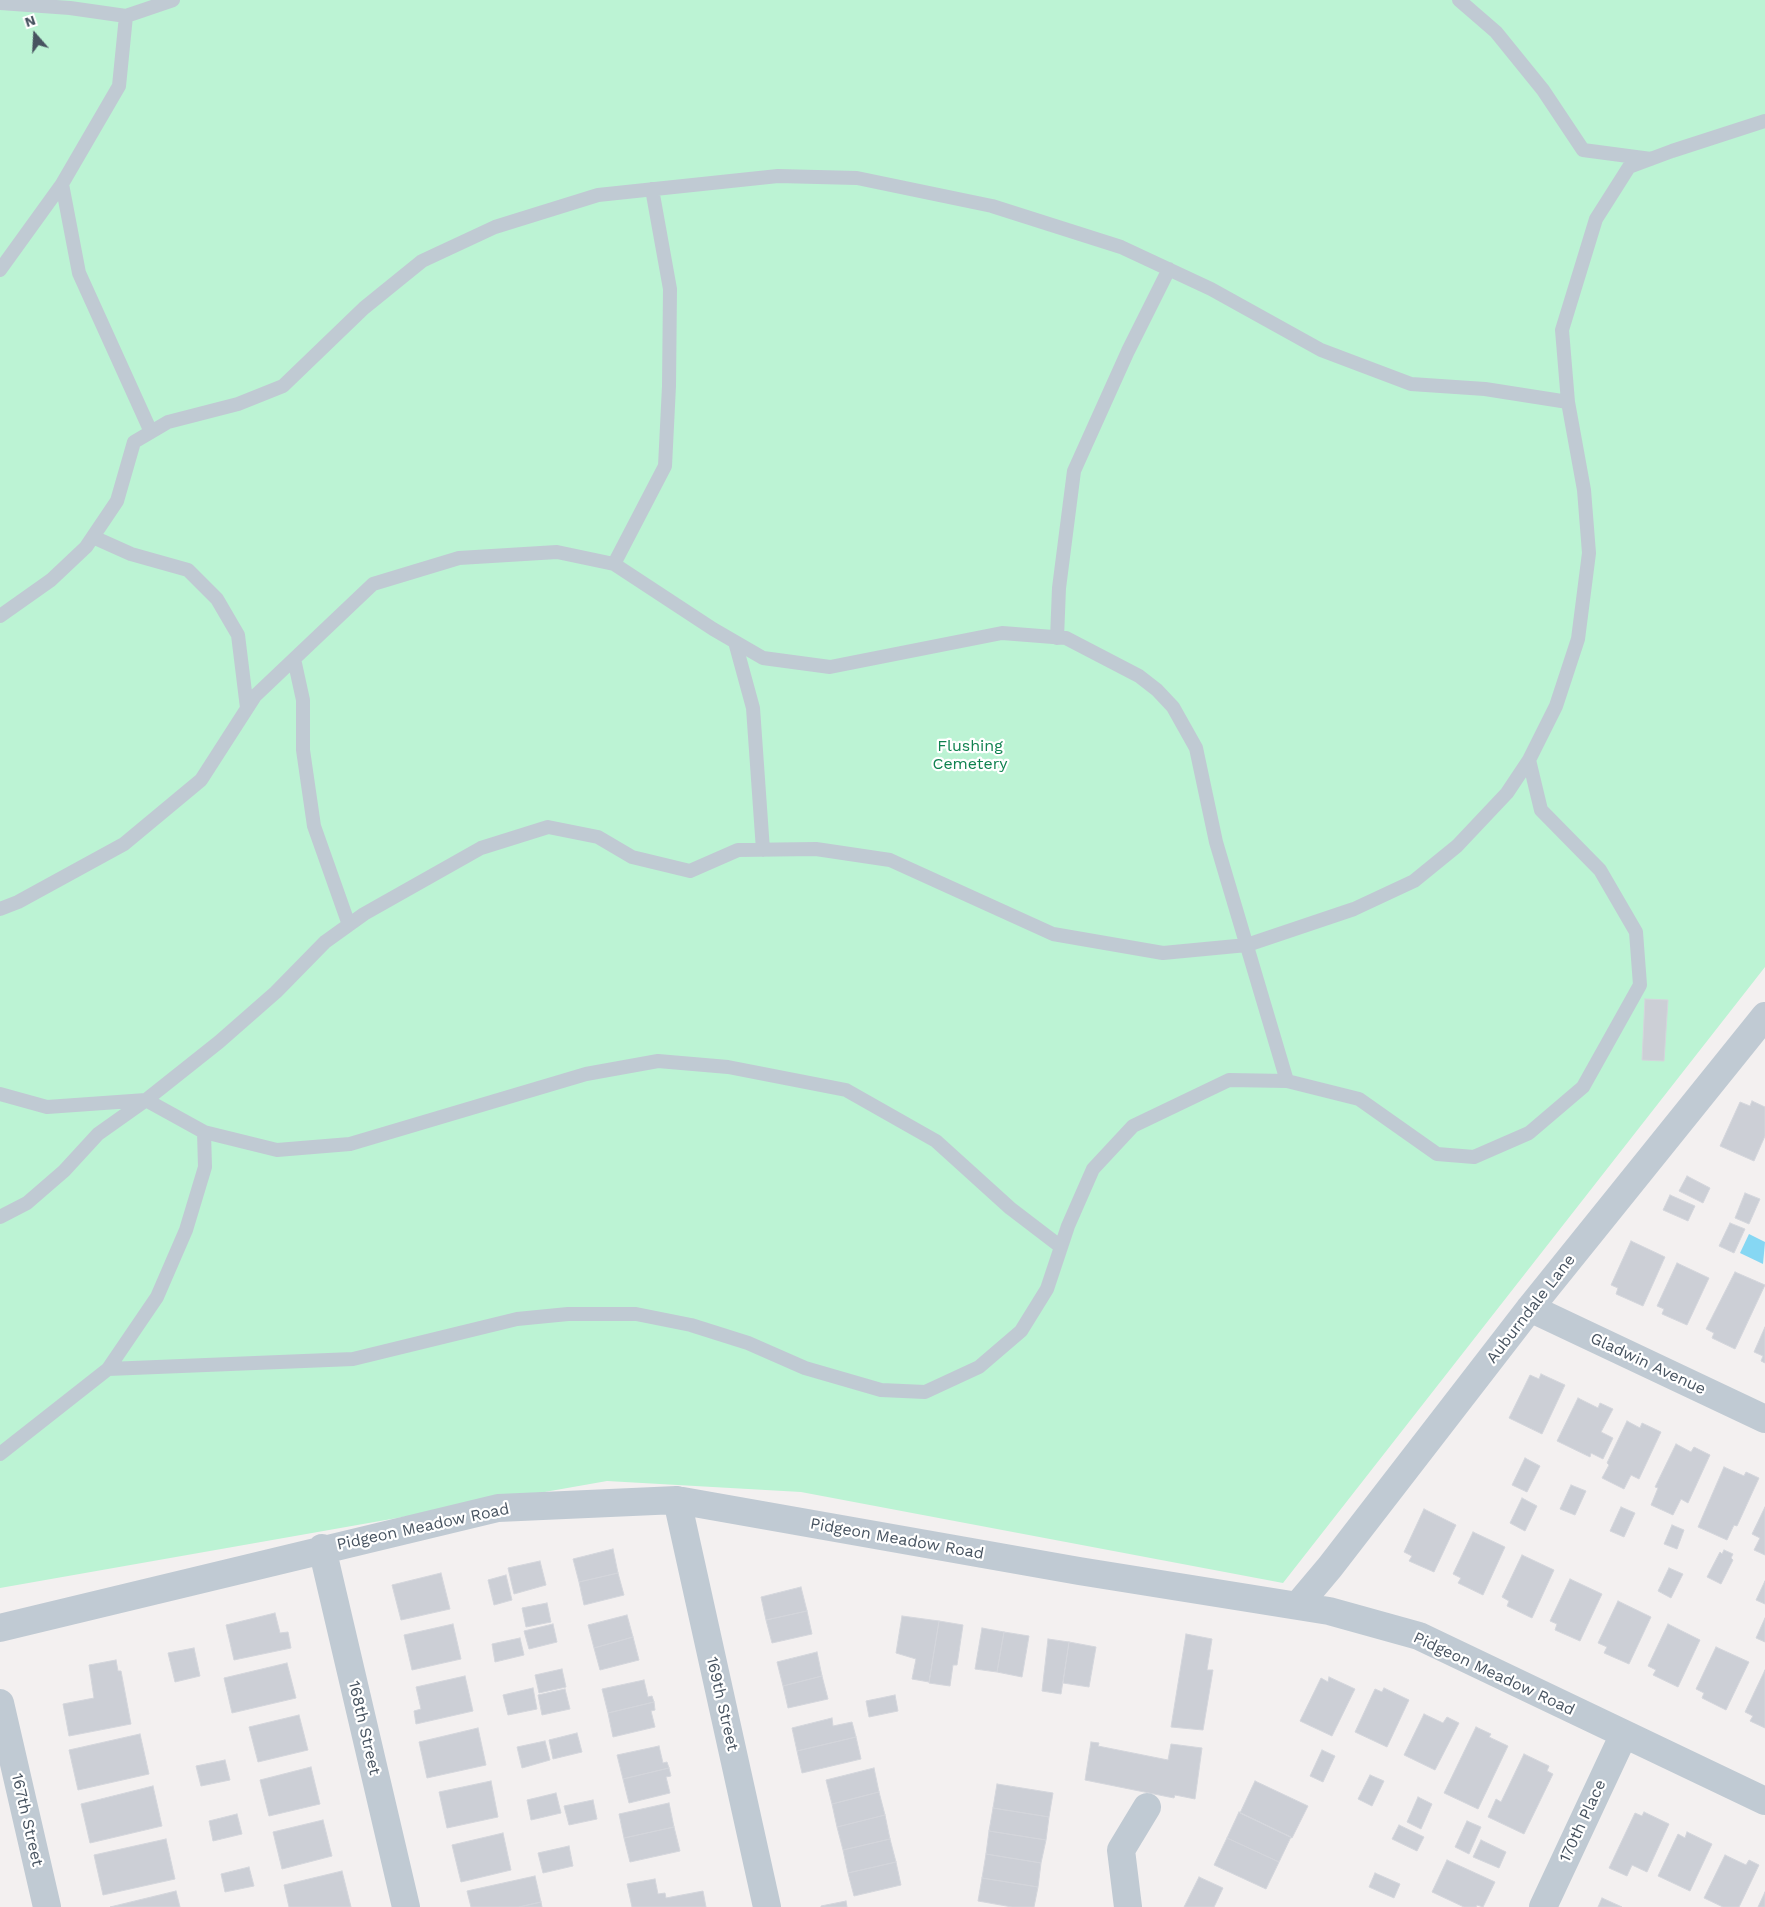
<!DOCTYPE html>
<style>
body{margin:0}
#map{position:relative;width:1765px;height:1907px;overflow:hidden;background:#f3f0f0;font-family:"Work Sans",sans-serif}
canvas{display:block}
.north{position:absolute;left:10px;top:10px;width:50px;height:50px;-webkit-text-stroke:4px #fff;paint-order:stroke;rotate:341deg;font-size:14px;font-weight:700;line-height:20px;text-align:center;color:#475360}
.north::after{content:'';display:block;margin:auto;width:18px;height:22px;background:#475360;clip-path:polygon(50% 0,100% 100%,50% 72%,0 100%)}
</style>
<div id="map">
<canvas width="1765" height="1907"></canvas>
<div class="north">N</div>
</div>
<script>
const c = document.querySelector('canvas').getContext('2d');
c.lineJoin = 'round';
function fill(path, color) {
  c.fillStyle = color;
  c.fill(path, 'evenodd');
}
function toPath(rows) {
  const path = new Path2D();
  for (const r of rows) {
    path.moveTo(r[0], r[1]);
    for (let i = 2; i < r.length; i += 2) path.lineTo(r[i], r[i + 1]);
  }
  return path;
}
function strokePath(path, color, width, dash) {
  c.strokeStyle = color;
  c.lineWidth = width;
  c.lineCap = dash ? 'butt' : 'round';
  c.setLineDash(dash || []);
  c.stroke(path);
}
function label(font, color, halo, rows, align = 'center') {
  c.font = font + ' "Work Sans",sans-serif';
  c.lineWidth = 4.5;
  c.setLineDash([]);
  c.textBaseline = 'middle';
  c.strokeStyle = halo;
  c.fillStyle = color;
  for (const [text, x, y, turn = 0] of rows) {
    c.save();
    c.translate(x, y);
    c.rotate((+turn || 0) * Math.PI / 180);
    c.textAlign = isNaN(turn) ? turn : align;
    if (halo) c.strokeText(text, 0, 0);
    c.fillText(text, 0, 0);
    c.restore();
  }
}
fill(toPath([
 [0,0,1765,0,1765,967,1283,1583,801,1492,607,1481,0,1588]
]), '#bcf3d4');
fill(toPath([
 [1749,1234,1765,1242,1763,1264,1740,1253]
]), '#86d7f3');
const building = toPath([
 [1645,999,1668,1000,1664,1061,1642,1060,1645,999],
 [1752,1101,1765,1107,1765,1136,1754,1161,1720,1146,1740,1102,1750,1106,1752,1101],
 [1687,1176,1710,1188,1703,1203,1679,1191,1687,1176],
 [1745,1193,1760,1199,1749,1224,1735,1218,1745,1193],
 [1670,1195,1695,1206,1688,1221,1663,1210,1670,1195],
 [1730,1223,1745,1229,1734,1253,1719,1246,1730,1223],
 [1631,1241,1665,1257,1643,1306,1616,1294,1618,1288,1611,1285,1631,1241],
 [1677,1263,1709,1278,1687,1325,1662,1314,1664,1309,1657,1306,1677,1263],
 [1735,1272,1765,1285,1735,1349,1712,1338,1714,1333,1706,1329,1735,1272],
 [1765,1327,1765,1363,1761,1361,1763,1356,1754,1352,1765,1327],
 [1541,1374,1565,1385,1542,1434,1509,1418,1530,1375,1539,1379,1541,1374],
 [1578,1398,1598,1408,1600,1403,1613,1409,1601,1432,1613,1438,1603,1459,1591,1453,1590,1457,1557,1441,1578,1398],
 [1627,1421,1640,1428,1642,1423,1661,1432,1639,1479,1631,1475,1624,1489,1602,1478,1609,1465,1607,1463,1627,1421],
 [1676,1444,1691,1452,1694,1447,1710,1455,1688,1503,1681,1499,1673,1515,1651,1505,1658,1488,1655,1487,1676,1444],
 [1525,1458,1540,1466,1527,1492,1512,1485,1525,1458],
 [1724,1467,1744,1476,1746,1472,1759,1478,1737,1526,1734,1525,1727,1540,1698,1527,1724,1467],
 [1571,1485,1586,1491,1575,1515,1560,1509,1571,1485],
 [1522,1498,1537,1506,1525,1531,1510,1523,1522,1498],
 [1621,1507,1635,1513,1624,1537,1610,1531,1621,1507],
 [1765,1507,1765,1555,1754,1550,1760,1538,1752,1534,1765,1507],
 [1424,1509,1456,1525,1434,1572,1409,1561,1412,1556,1404,1552,1424,1509],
 [1672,1525,1684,1530,1677,1549,1664,1544,1672,1525],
 [1473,1532,1505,1547,1483,1595,1458,1583,1461,1578,1453,1574,1473,1532],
 [613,1549,618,1573,579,1582,573,1559,613,1549],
 [1724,1550,1733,1554,1731,1558,1733,1560,1721,1584,1707,1577,1720,1552,1722,1554,1724,1550],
 [1522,1555,1554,1570,1532,1618,1507,1606,1509,1601,1502,1597,1522,1555],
 [540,1561,546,1585,514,1594,508,1568,540,1561],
 [1669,1568,1683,1574,1671,1598,1658,1591,1669,1568],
 [441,1573,450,1609,401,1620,392,1585,441,1573],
 [618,1573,624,1595,584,1605,579,1582,618,1573],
 [506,1575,512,1600,494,1605,488,1580,506,1575],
 [1570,1579,1602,1594,1580,1641,1555,1630,1557,1624,1550,1621,1570,1579],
 [1765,1581,1765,1604,1756,1600,1765,1581],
 [801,1587,807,1611,766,1620,761,1597,801,1587],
 [1618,1601,1651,1617,1629,1664,1604,1653,1607,1647,1598,1643,1618,1601],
 [547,1603,551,1622,526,1627,522,1608,547,1603],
 [807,1611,812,1634,772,1643,766,1620,807,1611],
 [275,1613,280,1633,288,1632,291,1648,234,1660,226,1625,275,1613],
 [627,1615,633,1637,594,1648,588,1625,627,1615],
 [902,1616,939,1621,929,1682,912,1679,916,1659,896,1653,902,1616],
 [1765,1618,1765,1642,1756,1638,1765,1618],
 [939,1621,963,1625,957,1665,953,1665,950,1686,929,1683,939,1621],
 [453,1624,461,1659,412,1670,404,1635,453,1624],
 [553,1624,557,1642,529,1649,524,1631,553,1624],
 [1668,1624,1700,1640,1678,1687,1653,1675,1656,1670,1648,1666,1668,1624],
 [982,1628,1004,1632,997,1672,975,1669,982,1628],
 [1004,1632,1029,1636,1022,1677,997,1672,1004,1632],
 [1186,1634,1212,1639,1207,1670,1213,1670,1203,1730,1171,1727,1186,1634],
 [633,1637,639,1660,600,1670,594,1648,633,1637],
 [520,1638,524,1655,495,1662,492,1644,520,1638],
 [1048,1639,1069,1642,1061,1694,1042,1691,1048,1639],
 [1069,1642,1096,1647,1089,1687,1063,1683,1069,1642],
 [1716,1647,1749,1662,1726,1710,1702,1698,1704,1693,1696,1689,1716,1647],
 [194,1648,200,1676,175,1682,168,1653,194,1648],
 [817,1652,822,1676,783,1686,777,1662,817,1652],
 [116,1660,118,1671,121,1671,131,1724,69,1736,63,1704,94,1698,89,1665,116,1660],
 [287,1663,296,1698,232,1713,224,1678,287,1663],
 [562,1669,566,1687,539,1693,535,1675,562,1669],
 [1765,1670,1765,1728,1750,1721,1753,1716,1745,1712,1765,1670],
 [465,1676,473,1711,416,1724,414,1711,421,1709,416,1687,465,1676],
 [822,1676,828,1699,788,1708,783,1686,822,1676],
 [1329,1677,1355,1689,1332,1736,1300,1721,1321,1678,1328,1682,1329,1677],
 [644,1680,648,1697,652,1696,654,1702,608,1713,602,1689,644,1680],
 [533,1688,537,1709,508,1715,503,1695,533,1688],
 [1384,1688,1409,1700,1387,1747,1355,1732,1375,1689,1382,1692,1384,1688],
 [565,1689,570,1709,542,1715,538,1695,565,1689],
 [895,1695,898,1711,869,1717,866,1701,895,1695],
 [654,1702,655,1710,651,1711,655,1727,613,1737,608,1713,654,1702],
 [1424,1714,1443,1723,1447,1717,1459,1723,1435,1770,1404,1755,1424,1714],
 [299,1715,308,1750,258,1762,249,1727,299,1715],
 [832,1718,833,1726,852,1722,856,1737,797,1751,792,1728,832,1718],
 [1476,1727,1491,1734,1489,1737,1508,1746,1478,1809,1444,1793,1476,1727],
 [478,1728,486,1765,427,1778,419,1742,478,1728],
 [577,1733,582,1752,553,1759,549,1740,577,1733],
 [140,1734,149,1774,78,1790,69,1750,140,1734],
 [856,1737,861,1759,802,1773,797,1751,856,1737],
 [545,1741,550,1760,522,1768,517,1747,545,1741],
 [1091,1742,1099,1743,1098,1746,1168,1760,1171,1744,1202,1748,1195,1799,1175,1795,1174,1798,1085,1780,1091,1742],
 [659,1746,663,1763,667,1762,669,1768,623,1779,617,1755,659,1746],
 [1322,1750,1335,1756,1323,1782,1310,1776,1322,1750],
 [1524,1754,1549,1766,1547,1771,1553,1774,1524,1834,1488,1817,1496,1799,1501,1802,1524,1754],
 [225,1760,230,1780,201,1786,196,1766,225,1760],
 [311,1767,320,1804,269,1816,260,1780,311,1767],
 [669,1768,671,1776,666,1777,670,1793,629,1803,623,1779,669,1768],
 [874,1768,879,1792,832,1804,826,1780,874,1768],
 [1370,1775,1384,1781,1372,1806,1358,1799,1370,1775],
 [491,1781,498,1817,447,1828,439,1792,491,1781],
 [1255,1781,1308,1806,1292,1838,1240,1813,1255,1781],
 [997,1784,1053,1793,1049,1817,993,1808,997,1784],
 [153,1786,162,1826,90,1843,81,1804,153,1786],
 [879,1792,885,1815,837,1827,832,1804,879,1792],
 [556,1793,561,1813,531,1820,527,1800,556,1793],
 [1418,1797,1432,1804,1421,1829,1407,1822,1418,1797],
 [593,1800,597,1819,569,1825,564,1806,593,1800],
 [669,1803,674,1827,624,1838,619,1814,669,1803],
 [993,1808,1049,1817,1046,1840,989,1831,993,1808],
 [1239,1812,1291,1837,1279,1862,1227,1838,1239,1812],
 [1644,1812,1669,1824,1647,1872,1632,1865,1627,1876,1609,1868,1635,1813,1642,1816,1644,1812],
 [237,1814,242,1834,213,1841,209,1821,237,1814],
 [885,1815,890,1839,843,1850,837,1827,885,1815],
 [323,1820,332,1856,282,1869,273,1832,323,1820],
 [1467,1821,1481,1827,1469,1854,1455,1847,1467,1821],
 [1399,1825,1424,1837,1417,1851,1392,1839,1399,1825],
 [674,1827,680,1851,630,1862,624,1838,674,1827],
 [989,1831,1046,1840,1041,1863,986,1854,989,1831],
 [1687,1832,1712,1844,1690,1891,1658,1876,1678,1834,1685,1838,1687,1832],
 [503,1833,511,1870,461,1882,452,1845,503,1833],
 [1227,1838,1279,1862,1266,1889,1214,1865,1227,1838],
 [166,1839,175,1879,103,1895,94,1855,166,1839],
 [890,1839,896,1862,848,1873,843,1850,890,1839],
 [1481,1840,1506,1852,1499,1868,1473,1857,1481,1840],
 [569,1846,573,1866,543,1873,538,1853,569,1846],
 [986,1854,1041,1863,1038,1887,982,1878,986,1854],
 [1725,1855,1746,1865,1749,1860,1759,1865,1739,1907,1723,1907,1704,1898,1725,1855],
 [1447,1860,1495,1882,1483,1907,1477,1905,1476,1907,1464,1907,1432,1892,1447,1860],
 [896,1862,901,1885,854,1896,848,1873,896,1862],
 [249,1867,254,1886,225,1892,221,1874,249,1867],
 [342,1871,351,1907,289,1907,284,1885,342,1871],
 [1375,1873,1400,1884,1394,1898,1369,1887,1375,1873],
 [535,1876,541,1902,519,1907,471,1907,467,1891,535,1876],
 [1199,1877,1223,1888,1214,1907,1184,1907,1199,1877],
 [982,1878,1038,1887,1034,1907,1012,1907,978,1901,982,1878],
 [655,1879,658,1894,665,1893,666,1898,703,1891,706,1907,632,1907,627,1884,655,1879],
 [176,1891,180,1907,110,1907,176,1891],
 [1765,1892,1765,1907,1758,1907,1765,1892],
 [1602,1898,1622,1907,1598,1907,1602,1898],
 [846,1901,847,1907,821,1907,821,1906,846,1901],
 [541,1902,542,1907,519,1907,541,1902]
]);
fill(building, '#cccfd6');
strokePath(building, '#d4d6dc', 1);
strokePath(toPath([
 [1459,0,1496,32,1543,90,1583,150,1651,159],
 [0,3,70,8,126,16,173,0],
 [62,184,79,273,151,432],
 [652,189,670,289,669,386,665,466,614,564,713,629,763,658,830,667,1002,633,1066,638,1139,676,1157,690,1173,707,1196,748,1216,842,1287,1081],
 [0,270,62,184,119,86,126,16],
 [93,537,131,554,188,570,217,599,238,635,247,708],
 [0,616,51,580,86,547,117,501,134,442,168,422,238,404,283,386,364,308,422,261,495,227,598,195,778,176,857,178,992,206,1121,247,1211,289,1321,350,1411,384,1485,389,1568,402],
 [1057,638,1059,588,1074,471,1128,351,1169,269],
 [735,642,753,708,763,850],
 [294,659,303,700,303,750,314,826,349,925],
 [0,909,18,902,124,844,201,780,255,696,373,584,459,558,557,552,614,564],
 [0,1094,47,1107,146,1100,204,1132,277,1150,350,1144,586,1074,658,1061,728,1067,846,1090,936,1141,1010,1208,1061,1247],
 [0,1217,27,1203,64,1171,98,1134,146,1100,219,1042,276,992,325,942,364,914,481,848,548,827,598,837,632,857,690,871,738,850,816,849,890,860,1053,934,1163,953,1247,945,1354,909,1414,881,1457,846,1507,793,1529,760],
 [108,1369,157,1297,186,1230,205,1167,204,1132],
 [0,1454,108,1369,353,1359,517,1319,568,1314,636,1314,691,1325,748,1343,805,1368,881,1390,925,1392,979,1367,1021,1331,1047,1289,1068,1226,1093,1169,1133,1126,1229,1080,1287,1081,1359,1099,1437,1154,1474,1157,1529,1133,1583,1087,1640,985,1636,932,1600,870,1541,810,1529,760,1556,706,1578,639,1589,553,1584,490,1568,402,1562,330,1596,219,1629,167,1672,151,1765,121]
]), '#c0cad3', 14);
strokePath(toPath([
 [1530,1308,1765,1419],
 [677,1500,767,1907],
 [322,1548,406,1907],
 [1298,1605,1330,1567,1530,1308,1765,1016],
 [0,1628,498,1508,677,1500,1079,1571,1329,1611,1419,1636,1765,1801],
 [0,1703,47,1907],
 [1128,1907,1121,1850,1147,1807],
 [1543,1907,1624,1734]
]), '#c0cad3', 28);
label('16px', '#108250', '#fff', [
 ["Flushing",970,746],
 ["Cemetery",970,764]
]);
label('16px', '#475360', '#fff', [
 ["Auburndale Lane",1531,1309,-52],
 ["Gladwin Avenue",1648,1364,25],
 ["Pidgeon Meadow Road",423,1527,-12],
 ["Pidgeon Meadow Road",897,1539,10],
 ["Pidgeon Meadow Road",1494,1674,25],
 ["169th Street",722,1704,77],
 ["168th Street",364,1728,77],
 ["167th Street",27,1820,77],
 ["170th Place",1583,1821,-65]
]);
</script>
